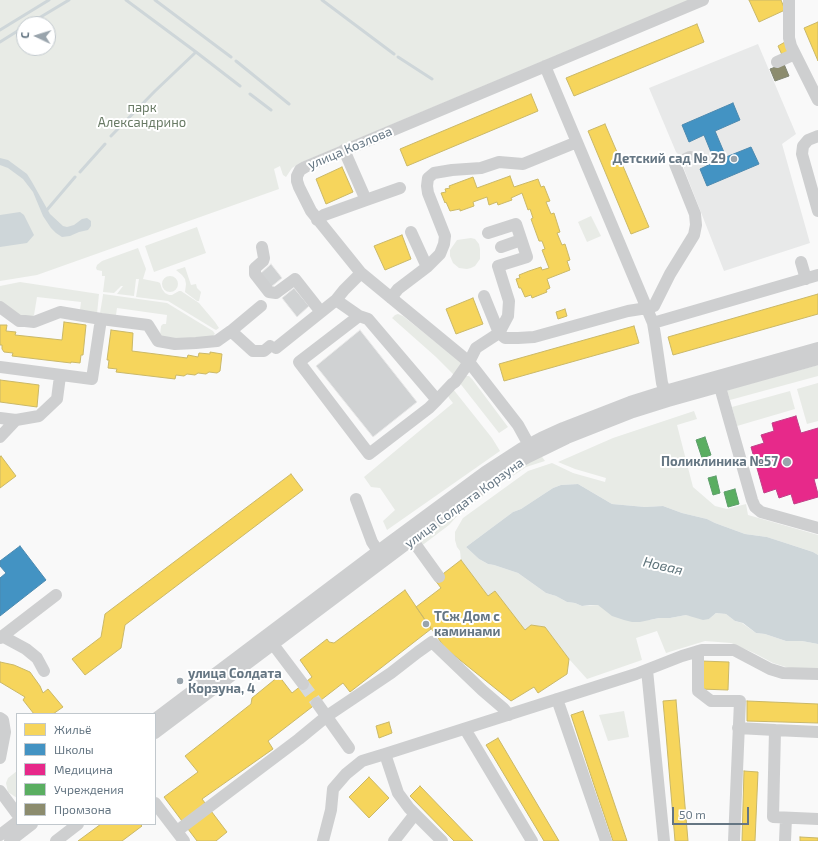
<!DOCTYPE html>
<meta charset="utf-8">
<style>
body{margin:0}
#map{position:relative;width:818px;height:841px;overflow:hidden;background:#f9f9f9;font-family:"Exo 2",sans-serif}
canvas{display:block}
.legend{position:absolute;left:16px;top:713px;width:140px;height:112px;box-sizing:border-box;background:#fff;border:1px solid #c1c8cd;margin:0;padding:5px 7px;list-style:none;font-size:12px;color:#657683}
.legend li{display:flex;align-items:center;gap:8px;height:20px}
.legend b{width:20px;border:1px solid #c1c8cd}
.north{position:absolute;left:16px;top:16px;width:40px;height:40px;box-sizing:border-box;background:#fff;border:1px solid #c1c8cd;border-radius:50%;rotate:274deg;font-size:11px;font-weight:700;line-height:16px;text-align:center;color:#657683}
.north::after{content:'';display:block;margin:auto;width:14px;height:18px;background:#99a4ac;clip-path:polygon(50% 0,100% 100%,50% 72%,0 100%)}
.scale{position:absolute;left:672px;top:807px;width:77px;height:18px;box-sizing:border-box;border:2px solid #657683;border-top:0;padding-left:5px;font-size:12px;line-height:14px;white-space:nowrap;color:#657683;-webkit-text-stroke:3px #fff;paint-order:stroke}
</style>
<div id="map">
<canvas width="818" height="841"></canvas>
<ul class="legend">
<li><b style="height:11px;background:#f6d55c"></b>Жильё</li>
<li><b style="height:11px;background:#4393c3"></b>Школы</li>
<li><b style="height:11px;background:#e7298a"></b>Медицина</li>
<li><b style="height:11px;background:#5aae61"></b>Учреждения</li>
<li><b style="height:11px;background:#8c8c6e"></b>Промзона</li>
</ul>
<div class="north">С</div>
<div class="scale">50 m</div>
</div>
<script>
const c = document.querySelector('canvas').getContext('2d');
c.lineJoin = 'round';
function fill(path, color) {
  c.fillStyle = color;
  c.fill(path, 'evenodd');
}
function toPath(rows) {
  const path = new Path2D();
  for (const r of rows) {
    if (r.length === 3) {
      path.moveTo(r[0] + r[2], r[1]);
      path.arc(r[0], r[1], r[2], 0, 2 * Math.PI);
      continue;
    }
    path.moveTo(r[0], r[1]);
    for (let i = 2; i < r.length; i += 2) path.lineTo(r[i], r[i + 1]);
  }
  return path;
}
function strokePath(path, color, width, dash) {
  c.strokeStyle = color;
  c.lineWidth = width;
  c.lineCap = dash ? 'butt' : 'round';
  c.setLineDash(dash || []);
  c.stroke(path);
}
function label(font, color, halo, rows, align = 'center') {
  c.font = font + ' "Exo 2",sans-serif';
  c.lineWidth = 4;
  c.setLineDash([]);
  c.textBaseline = 'middle';
  c.strokeStyle = halo;
  c.fillStyle = color;
  for (const [text, x, y, turn = 0] of rows) {
    c.save();
    c.translate(x, y);
    c.rotate((+turn || 0) * Math.PI / 180);
    c.textAlign = isNaN(turn) ? turn : align;
    if (halo) c.strokeText(text, 0, 0);
    c.fillText(text, 0, 0);
    c.restore();
  }
}
fill(toPath([
 [758,44,796,134,782,144,810,243,724,271,684,169,684,164,681,157,676,152,649,88]
]), '#e8e9e9');
fill(toPath([
 [0,0,689,0,302,162,292,168,286,177,283,175,280,166,274,169,279,189,37,275,0,281],
 [24,24,48,24,48,48,24,48],
 [591,216,601,236,587,242,578,222],
 [197,227,206,253,154,272,145,246],
 [471,238,475,239,479,244,480,249,480,259,475,266,471,268,467,269,459,268,453,263,450,256,450,250,457,240],
 [138,248,146,269,143,279,158,282,160,283,162,289,165,293,169,295,172,295,179,291,181,291,199,303,215,322,219,328,216,330,214,329,168,301,136,297,139,279,136,279,134,296,117,294,123,286,121,286,114,293,103,292,105,276,102,276,102,271,97,270,96,268,97,265,102,261],
 [185,267,191,285,196,284,197,288,201,292,199,301,197,301,185,292,186,284,185,279,182,275,176,270],
 [170,284,8],
 [20,282,99,294,97,314,80,310,81,302,37,297,34,315,32,317,22,317,0,302,0,286],
 [103,294,167,303,213,331,215,334,210,338,187,340,161,337,160,335,161,326,163,324,166,324,167,315,117,308,116,315,115,316,100,313,103,295],
 [398,314,403,316,462,363,454,375,436,357,392,318,395,315],
 [818,365,818,376,730,400,727,390],
 [466,376,469,376,472,379,508,427,499,433,459,382],
 [818,383,818,421,807,424,797,389],
 [453,389,492,438,500,451,387,530,383,521,395,510,380,488,371,487,364,477,453,403,449,398,448,395],
 [790,391,795,409,737,426,732,407],
 [694,411,697,419,677,425,693,487,715,506,727,509,746,504,748,515,818,535,818,555,813,552,767,537,745,534,715,523,707,519,682,513,663,506,645,507,612,504,578,484,561,485,553,488,521,509,513,512,466,547,479,559,488,564,494,565,518,573,546,593,556,596,567,602,575,603,582,606,598,605,650,620,659,618,670,618,686,615,709,619,716,613,726,614,735,621,742,623,756,633,765,634,786,641,802,641,818,644,818,670,792,669,773,663,754,653,731,643,705,641,666,653,657,631,636,638,642,660,587,679,569,659,545,627,531,625,525,630,495,591,488,596,461,560,460,551,457,547,455,540,455,532,463,518,528,471,552,463,573,473,605,482,606,478,575,469,558,462,613,438],
 [540,454,545,461,526,467,483,496,459,514,449,525,420,547,417,540,458,509],
 [624,711,629,737,608,741,599,715],
 [17,771,17,798,8,792,6,783,8,778]
]), '#e8ebe6');
fill(toPath([
 [0,158,8,160,27,174,32,182,50,214,63,226,67,227,74,225,82,219,87,218,91,221,91,226,88,230,79,232,70,236,62,237,56,233,51,228,43,216,33,192,23,179,8,168,0,165],
 [20,212,24,215,34,235,27,243,0,247,0,215],
 [578,484,612,504,645,507,663,506,682,513,707,519,715,523,745,534,767,537,813,552,818,555,818,644,802,641,786,641,765,634,756,633,743,623,735,621,726,614,716,613,709,619,703,620,686,615,670,618,659,618,640,622,632,622,624,620,612,616,598,605,590,605,582,606,575,603,567,602,556,596,546,593,518,573,494,565,488,564,479,559,466,547,513,512,521,509,553,488,561,485]
]), '#ced6d9');
const homes = toPath([
 [749,0,781,0,785,10,759,22,749,0],
 [818,22,818,61,804,28,818,22],
 [697,24,704,42,574,96,566,78,697,24],
 [785,42,789,52,782,55,778,46,785,42],
 [531,94,538,111,407,166,400,149,531,94],
 [605,124,649,227,631,234,588,131,605,124],
 [342,167,353,192,326,204,316,179,342,167],
 [510,176,514,187,538,179,541,187,544,186,550,201,546,202,551,214,554,213,560,232,557,233,562,245,565,244,570,260,567,261,570,270,547,279,550,288,546,290,547,292,532,298,531,295,525,297,521,288,519,288,516,279,520,278,519,275,529,271,541,267,542,270,549,268,542,250,545,249,542,241,539,241,531,219,533,218,530,209,528,210,522,193,511,198,512,200,498,205,497,202,489,205,487,197,473,202,474,206,460,211,460,209,450,211,446,202,445,203,441,193,446,192,445,189,450,188,449,186,473,177,477,188,510,176],
 [402,235,411,259,385,270,374,246,402,235],
 [818,294,818,314,673,355,668,337,818,294],
 [473,298,483,324,456,334,446,309,473,298],
 [565,309,567,316,558,319,556,312,565,309],
 [64,322,86,325,83,355,81,355,80,363,71,362,71,363,12,356,13,353,4,352,2,349,2,345,0,345,0,325,7,325,6,331,16,332,15,335,62,340,64,322],
 [634,326,639,343,504,381,499,364,634,326],
 [111,330,133,333,132,351,187,358,188,355,198,357,199,353,210,354,210,352,222,354,220,371,217,373,209,372,206,374,198,373,195,375,187,374,184,376,176,375,175,379,116,372,117,369,108,368,109,360,107,360,111,330],
 [0,380,39,385,37,407,0,402,0,380],
 [1,456,16,476,0,488,0,457,1,456],
 [291,474,303,490,125,625,121,648,85,675,72,659,101,637,105,614,291,474],
 [461,560,488,596,495,591,525,630,531,625,545,627,569,659,567,674,538,693,534,687,511,701,445,648,416,607,441,588,435,580,461,560],
 [405,590,431,629,350,692,343,683,268,741,273,749,202,799,227,832,216,841,197,841,164,797,198,772,185,756,251,704,252,698,279,676,292,693,312,677,300,660,327,639,329,642,334,643,405,590],
 [701,661,729,662,728,690,700,689,701,661],
 [0,662,14,665,30,672,40,686,43,693,48,689,63,707,53,714,34,714,23,700,25,697,0,682,0,662],
 [676,700,688,841,675,841,666,734,663,701,676,700],
 [747,701,818,704,818,723,747,721,747,701],
 [583,711,627,841,613,841,594,785,571,715,583,711],
 [389,722,392,733,379,738,376,726,389,722],
 [498,738,559,841,544,841,493,756,486,745,498,738],
 [744,771,758,772,755,841,742,841,744,771],
 [369,777,389,798,369,818,349,797,369,777],
 [420,786,473,841,454,841,410,796,420,786],
 [101,824,140,824,142,826,122,841,78,841,101,824],
 [800,837,818,838,818,841,800,841,800,837]
]);
fill(homes, '#f6d55c');
strokePath(homes, '#cab868', 1);
const schools = toPath([
 [733,103,740,120,715,131,726,157,751,147,759,164,707,186,700,169,715,162,704,135,689,142,682,125,733,103],
 [20,546,46,580,0,616,0,578,6,573,0,566,0,561,20,546]
]);
fill(schools, '#4393c3');
strokePath(schools, '#4d8ab0', 1);
const health = toPath([
 [796,416,801,433,818,428,818,478,814,479,818,494,818,497,794,504,791,494,779,498,776,489,764,493,751,447,764,443,761,435,774,431,772,423,796,416]
]);
fill(health, '#e7298a');
strokePath(health, '#c04088', 1);
const public = toPath([
 [705,437,711,455,702,458,696,440,705,437],
 [716,476,720,493,713,495,708,478,716,476],
 [735,489,739,504,728,507,724,492,735,489]
]);
fill(public, '#5aae61');
strokePath(public, '#5d9d6b', 1);
const industry = toPath([
 [784,64,789,76,775,81,770,69,784,64]
]);
fill(industry, '#8c8c6e');
strokePath(industry, '#808574', 1);
strokePath(toPath([
 [126,0,196,52,240,86],
 [155,0,231,57],
 [322,0,394,54],
 [29,24,69,0],
 [0,30,49,0],
 [0,42,24,27],
 [398,57,432,79],
 [236,61,289,104],
 [250,94,271,110],
 [111,136,155,91,196,52],
 [80,172,105,144],
 [46,211,75,177]
]), '#ced6d9', 3);
const building = toPath([
 [271,264,282,278,271,287,260,274,271,264],
 [294,288,309,306,297,317,282,298,294,288],
 [360,330,417,402,373,437,316,366,360,330]
]);
fill(building, '#d0d2d3');
strokePath(building, '#e8e8e8', 1);
strokePath(toPath([
 [303,684,317,703]
]), '#d4d8dc', 12, [12, 6]);
strokePath(toPath([
 [789,0,789,38,791,46,818,100],
 [777,62,795,54],
 [545,66,653,323,655,335,662,383,667,398],
 [818,136,808,140,803,146,802,154,818,211],
 [344,150,366,200],
 [317,220,324,215,366,200,400,188],
 [411,232,427,267],
 [262,247,264,258,263,261,255,268,255,274,269,292,276,293,295,279,321,312],
 [501,247,521,240],
 [801,262,806,279],
 [484,296,499,333,505,338,518,338,534,337,628,311,647,308,654,306,670,274,694,235,696,225,695,214,675,164,690,157],
 [391,298,398,289,427,267,440,254,444,244,445,236,428,193,427,186,428,178,434,173,452,170,481,168,499,162,523,164,577,142],
 [336,300,359,316],
 [0,307,19,321,25,321,34,322,60,312,101,319,92,379,0,367],
 [101,319,148,325,158,341,175,344,196,343,217,341,231,331,261,306],
 [653,323,818,275],
 [231,331,253,351,264,351,270,346],
 [276,348,336,300,344,290,361,273],
 [718,380,752,500,755,507,761,512,818,528],
 [437,400,368,319,359,316,299,362,369,454,429,408,437,400,452,384,455,382,469,362,476,348,499,333,508,316,509,301,498,266,527,257,516,224,488,233],
 [0,418,16,420,39,416,57,399,60,376],
 [0,437,16,420],
 [534,454,518,425,469,362,361,273,311,211,299,187,297,181,297,176,300,170,305,167,703,0],
 [356,499,372,542,378,551],
 [408,534,439,577],
 [2,636,26,649,37,658,44,671],
 [0,638,56,595],
 [269,639,303,684],
 [698,651,698,691,711,701,740,701,734,841],
 [647,670,664,841],
 [557,699,606,841],
 [317,703,349,748],
 [0,718,3,720,5,732,0,758],
 [155,719,378,551,485,472,522,448,541,438,563,428,630,402,665,391,818,348],
 [738,728,775,730],
 [465,729,532,841],
 [818,732,775,730,773,817,818,819],
 [155,733,469,497,514,465,528,457,567,438,633,412,668,401,818,359],
 [385,754,398,793,409,808,442,841],
 [0,791,17,814],
 [155,803,184,841],
 [177,831,299,739,327,716,391,673,418,652,432,642,482,690,503,708,509,715],
 [0,835,17,822],
 [10,841,32,824],
 [56,841,78,824],
 [323,841,331,810,333,789,346,774,362,761,385,754,636,674,682,656,702,650,734,650,770,669,783,673,818,674],
 [394,841,415,814],
 [785,841,786,818]
]), '#cecfd0', 12);
for (const [x, y, r, color] of [
 [734,159,4,"#99a4ac"],
 [787,462,5,"#99a4ac"],
 [426,624,4,"#99a4ac"],
 [180,681,4,"#99a4ac"]
]) {
  const dot = new Path2D();
  dot.arc(x, y, r, 0, 2 * Math.PI);
  c.fillStyle = color;
  c.fill(dot);
  strokePath(dot, '#fff', 1.5);
}
label('13px', '#687a64', '#fff', [
 ["парк",142,108],
 ["Александрино",142,123]
]);
label('13px', '#657683', '#fff', [
 ["улица Козлова",350,148,-23],
 ["улица Солдата Корзуна",464,503,-36]
]);
label('bold 13px', '#657683', '#fff', [
 ["Детский сад № 29",726,159],
 ["Поликлиника №57",778,462],
 ["ТСж Дом с",434,617,"left"],
 ["каминами",434,632,"left"],
 ["улица Солдата",188,674,"left"],
 ["Корзуна, 4",188,689,"left"]
], 'right');
label('italic 14px', '#60757c', '#fff', [
 ["Новая",663,566,13]
]);
</script>
